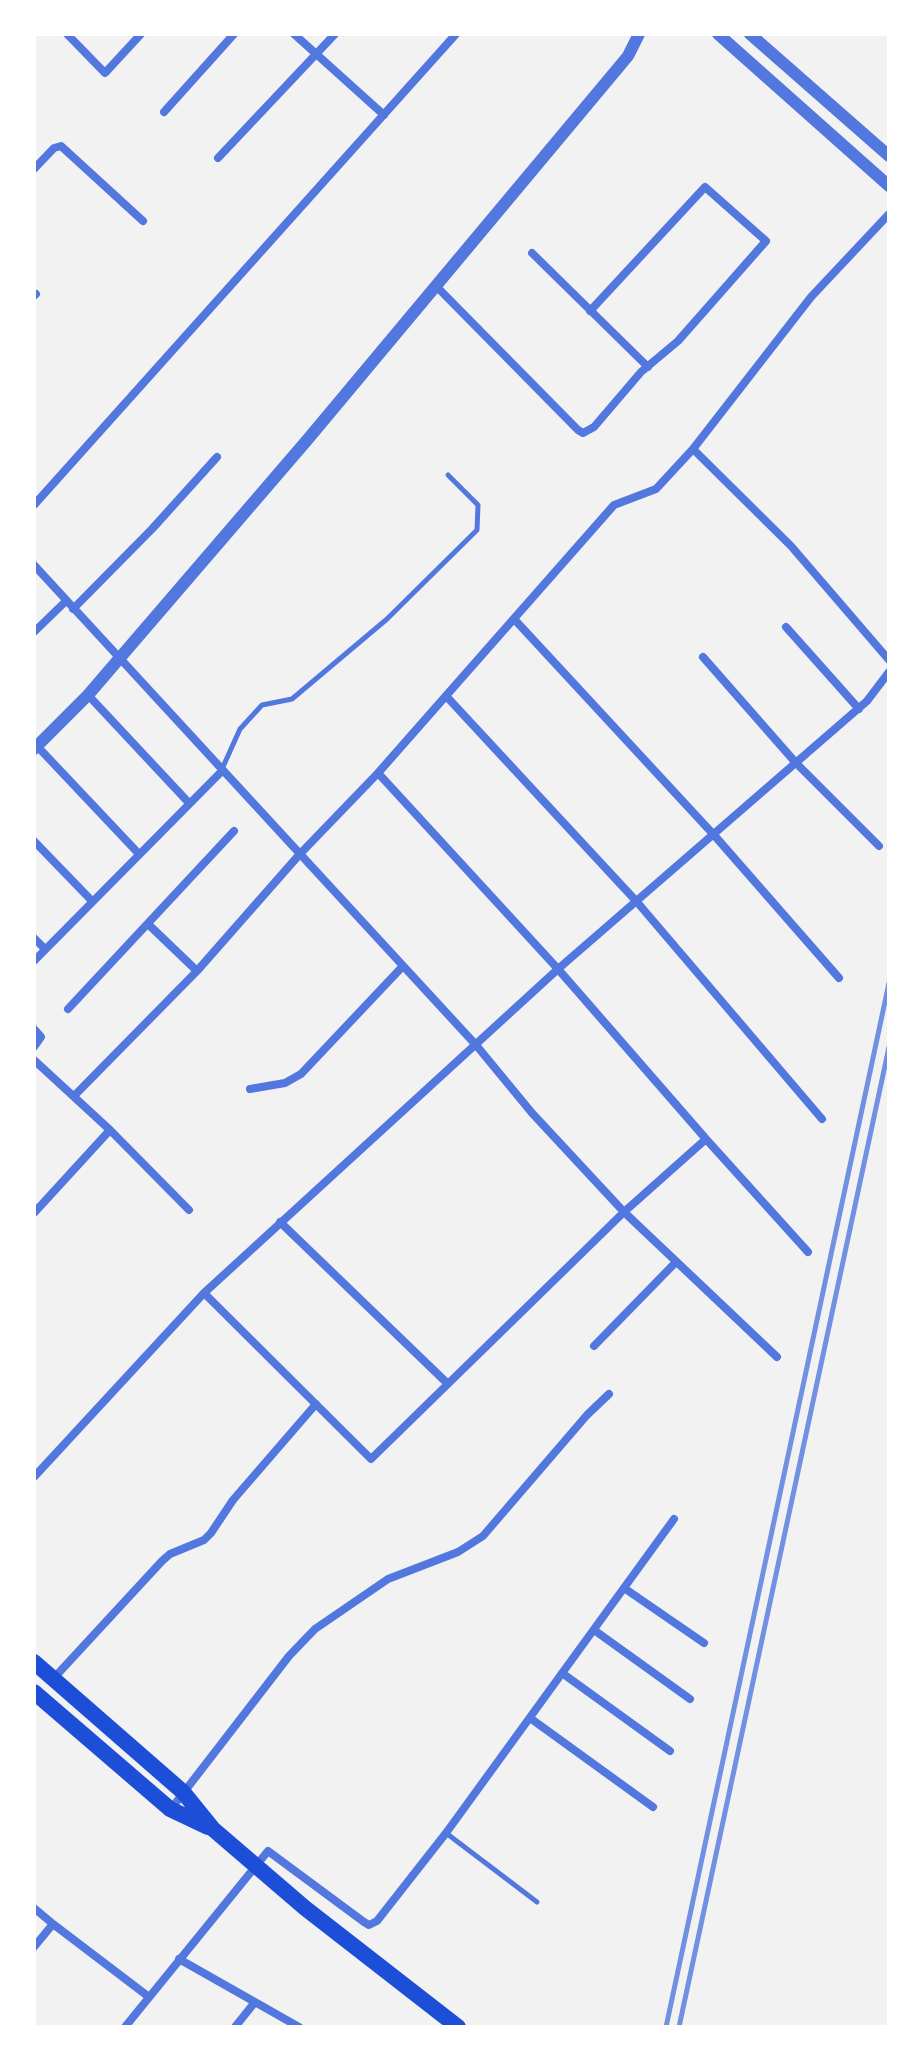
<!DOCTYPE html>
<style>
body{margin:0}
#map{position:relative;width:923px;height:2061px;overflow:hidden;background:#f2f2f2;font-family:"Work Sans",sans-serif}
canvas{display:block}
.frame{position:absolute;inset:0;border:36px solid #fff;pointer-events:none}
</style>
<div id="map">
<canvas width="923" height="2061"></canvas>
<div class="frame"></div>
</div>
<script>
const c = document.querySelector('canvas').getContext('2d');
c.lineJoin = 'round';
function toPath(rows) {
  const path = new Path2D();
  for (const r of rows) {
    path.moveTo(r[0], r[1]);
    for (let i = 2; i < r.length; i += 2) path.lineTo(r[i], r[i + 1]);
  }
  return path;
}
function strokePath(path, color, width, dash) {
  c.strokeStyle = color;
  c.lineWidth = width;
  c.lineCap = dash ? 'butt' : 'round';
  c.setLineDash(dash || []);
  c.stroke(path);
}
strokePath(toPath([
 [222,769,240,729,262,705,292,699,387,619,477,530,478,505,448,475],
 [446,1833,537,1902]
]), '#5277de', 5);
strokePath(toPath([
 [67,34,105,73,141,34],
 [294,34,384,115],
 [164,112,234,34],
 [218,158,335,34],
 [34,169,54,148,61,146,143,221],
 [532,253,648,367],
 [436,286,578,430,583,433,594,427,641,372,678,341,766,241,705,187,590,311],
 [34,296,36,294],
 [693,449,791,546,889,660],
 [34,505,456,34],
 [34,565,476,1045,532,1113,624,1212,777,1357],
 [73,609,152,529,217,457],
 [515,620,714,835,839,978],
 [786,627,859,709],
 [34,632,66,601],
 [703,657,796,763,879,846],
 [88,695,189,803],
 [447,697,637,902,822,1119],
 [37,746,139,854],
 [34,841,92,901],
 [148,924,197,971],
 [34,938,45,949],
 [34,961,222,771],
 [68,1009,234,831],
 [34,1029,41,1037,34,1047],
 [34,1060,110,1130,34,1213],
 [250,1089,285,1083,301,1074,403,966],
 [74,1096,197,971,299,855,378,773],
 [110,1130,189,1210],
 [706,1139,808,1252],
 [280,1222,448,1384],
 [204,1293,371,1459,624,1212,706,1139,558,969,378,773,614,505,656,489,693,449,811,297,889,214],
 [594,1346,675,1263],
 [34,1477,204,1293,558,969,867,701,889,672],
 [624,1588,704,1643],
 [594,1630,690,1699],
 [562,1673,670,1751],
 [53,1679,162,1561,170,1554,204,1540,211,1533,233,1500,316,1404],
 [530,1718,653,1807],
 [171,1809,289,1656,315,1629,388,1579,458,1552,483,1536,587,1415,609,1394],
 [34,1908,53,1924],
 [34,1947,53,1924,149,1997],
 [179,1959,299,2027],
 [125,2027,268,1851,364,1922,369,1925,377,1921,446,1833,674,1519],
 [235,2027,255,2002]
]), '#5277de', 8);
strokePath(toPath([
 [718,34,889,186],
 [750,34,889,156],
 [34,749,88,695,308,439,628,56,639,34]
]), '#5277de', 12);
strokePath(toPath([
 [34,1662,183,1792,213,1829,305,1908,458,2027],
 [34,1692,170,1809,208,1827]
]), '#1d4ed8', 16);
strokePath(toPath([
 [666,2027,889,983],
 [679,2027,889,1047]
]), '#7290e2', 5);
</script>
